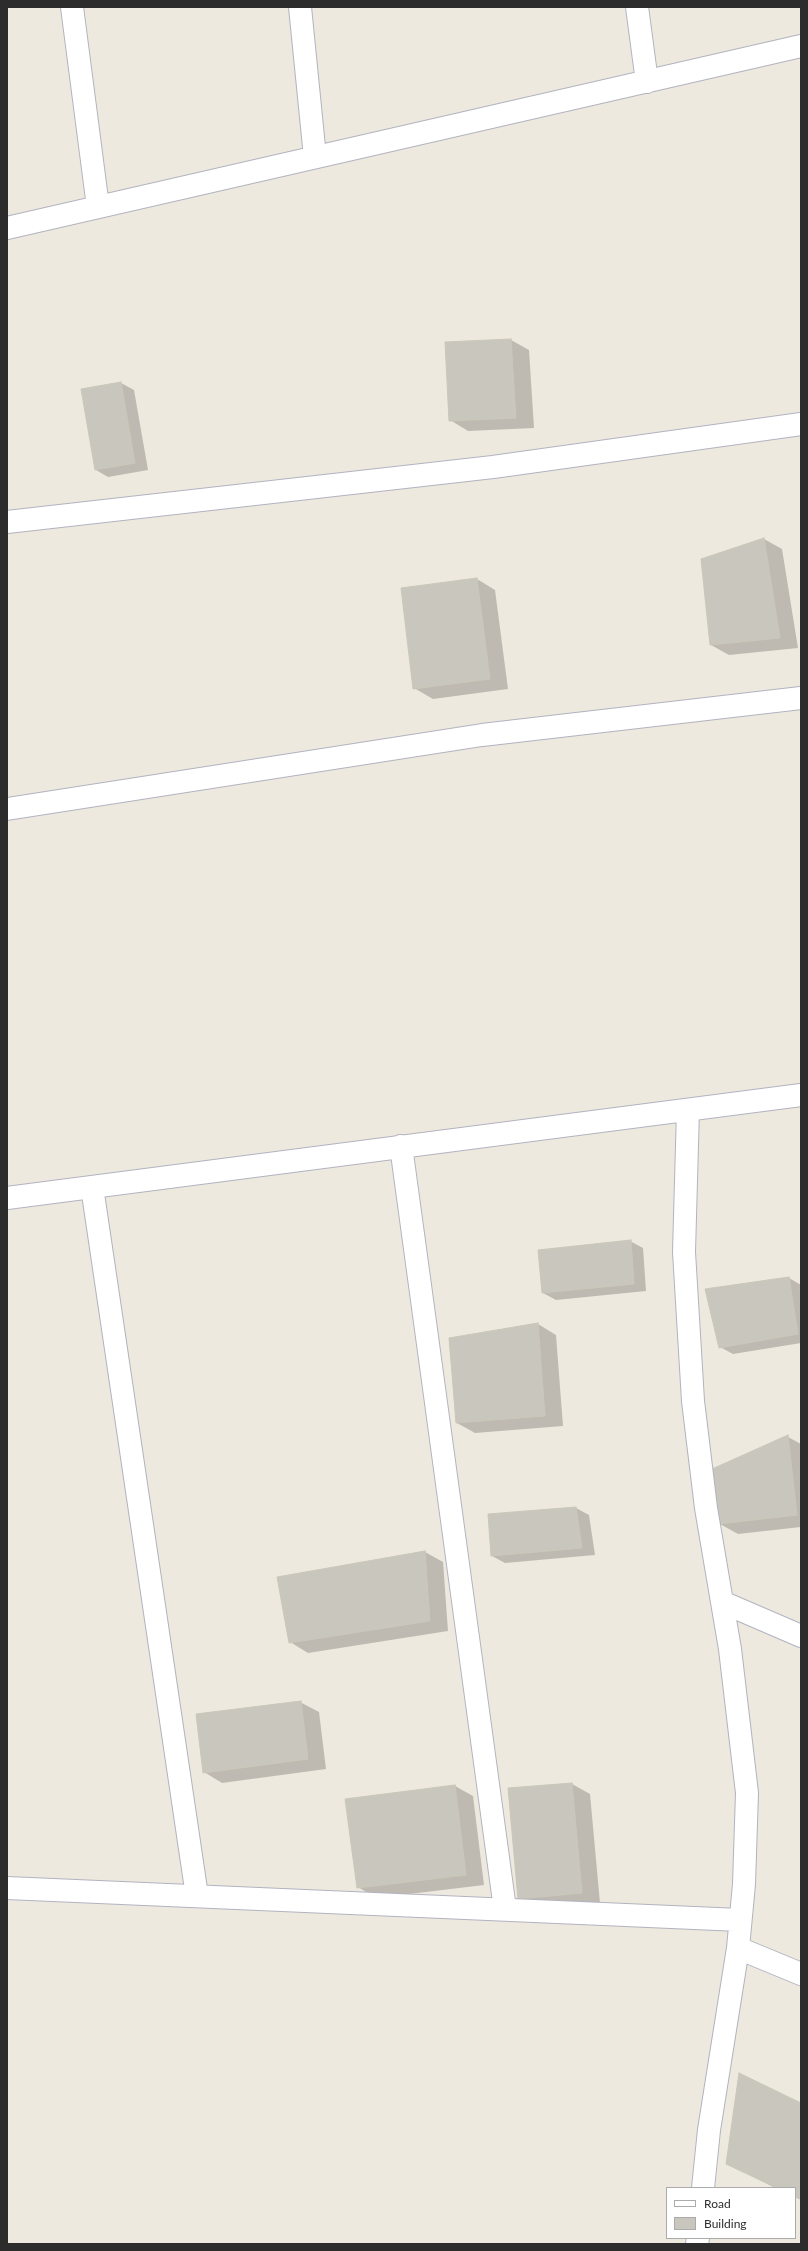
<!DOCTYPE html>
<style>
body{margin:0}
#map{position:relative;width:808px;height:2251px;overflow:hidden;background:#eee9de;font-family:Lato,sans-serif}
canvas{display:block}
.frame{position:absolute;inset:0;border:8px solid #2c2c2c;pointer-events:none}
.legend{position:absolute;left:666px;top:2187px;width:130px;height:52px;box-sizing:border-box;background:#fff;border:1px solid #ababab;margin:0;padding:5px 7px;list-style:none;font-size:12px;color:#2c2c2c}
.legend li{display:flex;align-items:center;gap:8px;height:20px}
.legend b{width:20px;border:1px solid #ababab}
</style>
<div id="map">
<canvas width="808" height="2251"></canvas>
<div class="frame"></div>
<ul class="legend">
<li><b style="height:5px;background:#fff"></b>Road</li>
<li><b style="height:11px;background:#c9c7bd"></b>Building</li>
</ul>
</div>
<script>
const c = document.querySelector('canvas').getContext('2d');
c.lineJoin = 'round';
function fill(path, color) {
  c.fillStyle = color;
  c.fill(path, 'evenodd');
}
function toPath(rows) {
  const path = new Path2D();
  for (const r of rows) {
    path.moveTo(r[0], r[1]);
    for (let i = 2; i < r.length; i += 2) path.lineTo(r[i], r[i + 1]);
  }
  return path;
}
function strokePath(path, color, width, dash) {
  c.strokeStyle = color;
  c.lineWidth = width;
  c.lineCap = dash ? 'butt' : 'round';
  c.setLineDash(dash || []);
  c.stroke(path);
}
fill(toPath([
 [511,340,529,350,534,428,468,431,450,420],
 [121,383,134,390,148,470,108,477,96,470],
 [764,539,782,549,798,648,729,655,711,645],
 [477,579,495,590,508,689,433,699,414,688],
 [630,1241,643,1248,646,1291,556,1300,543,1293],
 [789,1278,801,1285,801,1343,733,1354,720,1347],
 [538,1324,556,1335,563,1426,475,1433,457,1423],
 [788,1437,801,1444,801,1527,738,1534,720,1524],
 [576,1508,589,1515,595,1555,505,1563,492,1556],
 [425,1552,443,1562,448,1631,308,1653,290,1642],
 [300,1702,319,1712,326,1769,222,1783,204,1772],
 [572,1784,590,1794,600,1903,538,1909,519,1898],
 [455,1786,473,1796,484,1885,376,1898,358,1887,346,1799],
 [801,2104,801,2200,795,2197,795,2188,775,2188,727,2163]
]), '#0003');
const building = toPath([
 [511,339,516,418,449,421,445,342,511,339],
 [121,382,135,463,95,470,81,389,121,382],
 [764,538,780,638,710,645,701,559,764,538],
 [477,578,490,679,413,689,401,588,477,578],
 [631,1240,634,1284,542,1293,538,1250,631,1240],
 [789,1277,798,1334,719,1348,705,1289,789,1277],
 [538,1323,545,1416,456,1423,449,1338,538,1323],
 [788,1435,797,1515,719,1524,712,1469,788,1435],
 [576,1507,582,1548,491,1556,488,1514,576,1507],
 [425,1551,430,1621,289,1643,277,1577,425,1551],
 [301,1701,308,1759,203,1773,196,1714,301,1701],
 [572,1783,582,1893,518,1899,508,1788,572,1783],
 [455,1785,466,1875,357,1888,345,1799,455,1785],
 [739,2073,801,2103,801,2199,795,2197,795,2188,777,2188,726,2164,739,2073]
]);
fill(building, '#c9c7bd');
strokePath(building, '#cac6b8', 1);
const street = toPath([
 [72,7,98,207],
 [300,7,315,157],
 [637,7,647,82],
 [7,228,801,46],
 [7,522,493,467,801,424],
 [7,809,482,735,801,698],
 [688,1110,684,1252,693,1401,706,1508,730,1649,747,1793,744,1884,738,1948,709,2130,703,2188],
 [401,1146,505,1909],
 [92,1187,197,1896],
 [7,1198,801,1095],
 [722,1602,801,1636],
 [7,1888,740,1920],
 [738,1948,801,1974],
 [697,2244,698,2238]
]);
strokePath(street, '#b2b3c0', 24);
strokePath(street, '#fff', 22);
</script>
